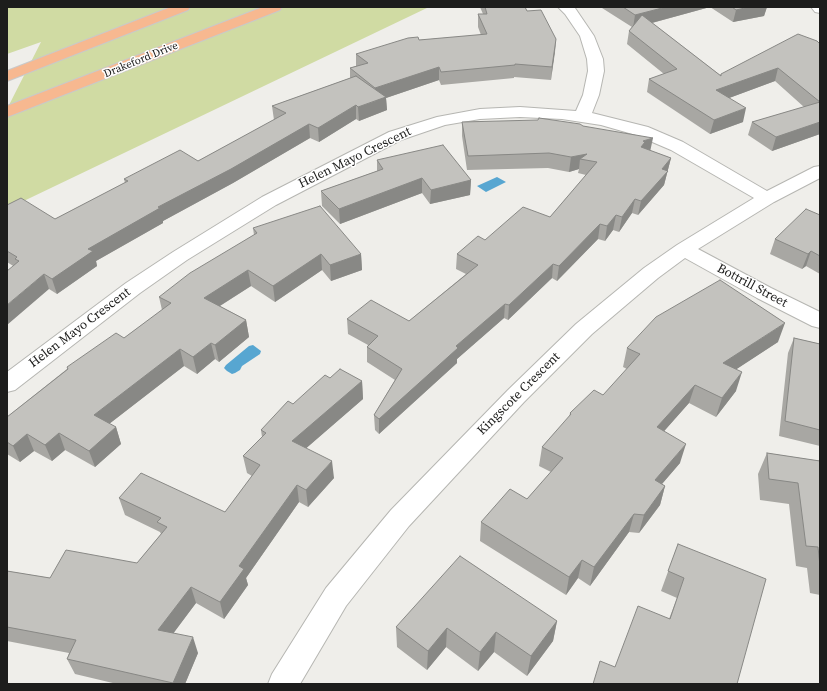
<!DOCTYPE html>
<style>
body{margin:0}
#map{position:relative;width:827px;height:691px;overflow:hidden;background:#efeeea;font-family:"Source Serif 4",serif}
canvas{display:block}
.frame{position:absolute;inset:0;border:8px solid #1d1d1c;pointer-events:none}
</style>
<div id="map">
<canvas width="827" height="691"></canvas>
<div class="frame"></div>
</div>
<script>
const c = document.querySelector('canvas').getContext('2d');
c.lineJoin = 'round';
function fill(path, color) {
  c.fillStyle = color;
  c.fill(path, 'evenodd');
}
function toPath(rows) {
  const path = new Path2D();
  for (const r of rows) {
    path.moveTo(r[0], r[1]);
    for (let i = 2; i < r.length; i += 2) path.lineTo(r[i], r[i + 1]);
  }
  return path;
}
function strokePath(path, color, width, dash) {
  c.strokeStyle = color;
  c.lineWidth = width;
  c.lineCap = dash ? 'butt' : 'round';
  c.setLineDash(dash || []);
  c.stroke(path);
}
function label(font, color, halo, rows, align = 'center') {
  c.font = font + ' "Source Serif 4",serif';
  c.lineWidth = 3;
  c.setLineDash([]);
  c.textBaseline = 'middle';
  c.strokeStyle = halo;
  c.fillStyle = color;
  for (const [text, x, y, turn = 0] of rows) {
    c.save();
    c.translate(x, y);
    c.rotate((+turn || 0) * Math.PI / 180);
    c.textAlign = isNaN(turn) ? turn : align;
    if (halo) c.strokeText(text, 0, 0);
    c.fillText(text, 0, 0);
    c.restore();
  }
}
fill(toPath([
 [7,7,429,7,7,209,7,109,41,42,7,54]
]), '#d0dba3');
fill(toPath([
 [497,177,506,182,486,192,477,186],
 [253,345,261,351,260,354,242,366,240,370,235,373,232,374,227,371,224,368,226,365,249,346]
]), '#57a6d1');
const minor = toPath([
 [558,7,575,8,594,36,603,59,604,71,599,95,592,113,648,127,683,142,767,191,814,167,820,166,820,178,774,202,698,249,771,288,820,312,820,328,812,326,757,298,685,258,658,278,592,334,524,402,409,526,346,606,300,684,268,684,272,674,326,588,391,510,508,390,576,324,644,268,677,245,754,198,671,150,636,135,601,125,562,119,520,117,480,119,445,125,401,140,276,205,187,260,140,293,15,390,7,392,7,372,126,283,173,252,262,197,389,132,437,117,480,109,520,107,576,111,583,95,588,71,587,59,580,36,565,14,558,7],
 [811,7,820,7,820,13,815,12,811,7]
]);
const highway = toPath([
 [171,7,190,7,188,10,7,81,7,71,171,7],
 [263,7,282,7,280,10,7,117,7,106,263,7]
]);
strokePath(minor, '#b6b6b2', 2);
strokePath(highway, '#c9c9c9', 2);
fill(minor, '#fff');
fill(highway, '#f7b890');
fill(toPath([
 [480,7,525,7,527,11,556,39,551,80,514,77,514,78,441,85,439,80,386,98,387,110,359,121,356,119,319,142,310,138,233,183,163,221,163,223,96,261,97,266,57,294,49,289,7,262,7,205,55,219,125,183,124,179,198,161,274,120,272,106,350,78,350,68,356,66,356,54,419,40,481,35,478,27,478,14,483,14],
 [602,7,767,7,764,16,733,22,710,7,652,23,720,75,721,74,820,44,820,134,772,151,748,135,752,122,804,107,775,81,729,98,743,122,710,134,647,92,649,79,664,74,627,44,629,31,632,27,602,8],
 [462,122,583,126,671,158,664,185,638,215,632,213,619,232,613,230,605,241,598,239,557,281,552,278,508,320,504,318,457,359,457,363,379,434,375,430,374,415,395,380,367,362,367,347,368,345,348,334,347,319,409,321,466,274,456,269,457,254,485,240,550,217,586,175,578,173,579,169,569,172,548,168,467,170,462,136],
 [377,160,471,180,470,195,430,204,422,193,340,224,322,206,321,191,377,171],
 [820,215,820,274,806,266,802,269,770,254,775,239],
 [253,228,361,254,362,270,331,281,322,270,275,302,251,286,220,306,246,320,249,337,219,362,215,359,197,374,184,366,109,424,116,427,121,444,95,467,65,450,52,461,34,451,20,462,7,454,7,417,67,369,67,367,124,338,162,310,159,297,254,235],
 [794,338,820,344,820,446,779,436,788,353],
 [778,342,736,369,736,391,716,417,689,403,664,431,680,463,662,484,665,486,660,505,639,533,629,532,590,586,578,578,566,595,480,541,481,522,527,499,551,472,539,466,542,447,569,417,570,413,603,395,627,369,623,367,627,348],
 [330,378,362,381,363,399,306,448,334,478,308,507,299,502,246,578,248,585,224,619,196,603,173,633,198,653,185,684,117,684,75,674,67,659,69,653,7,641,7,571,50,578,137,563,161,534,160,532,125,515,119,498,225,512,252,476,247,473,243,456,262,437,261,430,293,404],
 [767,453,820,461,820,595,810,593,807,568,796,566,789,504,760,500,758,474],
 [678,544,737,684,615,667,669,619,677,598,661,591],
 [557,621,553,641,527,676,494,652,478,671,446,647,427,670,397,647,396,627]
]), '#a8a7a3');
fill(toPath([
 [666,7,710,7,633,28,635,15],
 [749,7,767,7,764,16,733,22,736,10],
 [556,39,555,52,551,80,552,67],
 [439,67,439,80,386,98,387,110,359,121,358,107,376,101,375,88],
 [778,68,775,81,713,104,716,90],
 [356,105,356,119,319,142,318,128],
 [746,108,743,122,710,134,714,120],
 [820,122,820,134,772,151,776,137],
 [309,124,310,138,233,183,163,221,163,223,96,261,97,266,57,294,52,279,88,249,158,207],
 [653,138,650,152,641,147,643,141],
 [587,154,580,159,579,169,569,172,571,157],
 [671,158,664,185,638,215,641,201,662,169],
 [422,178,422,193,340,224,339,209],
 [471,180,470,195,430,204,431,190],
 [635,199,632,213,619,232,622,217],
 [616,215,613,230,605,241,607,226],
 [600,224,598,239,557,281,559,266],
 [811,251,806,266,802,269,808,254],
 [321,254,322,270,275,302,273,286],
 [361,254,362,270,331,281,330,265],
 [553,264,552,278,508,320,509,305],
 [248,270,251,286,207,314,204,298],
 [44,274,49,289,7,325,7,305],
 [505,304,504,318,457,359,457,363,379,434,379,419,456,346],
 [246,320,249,337,219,362,215,345],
 [785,323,778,342,717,382,723,363],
 [211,343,215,359,197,374,193,357],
 [180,349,184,366,100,431,94,415],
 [742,372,736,391,716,417,722,398],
 [362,381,363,399,295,458,292,441],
 [695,385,689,403,651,446,657,427],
 [116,427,121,444,95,467,89,451],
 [59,433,65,450,52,461,45,445],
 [27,434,34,451,20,462,13,446],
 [686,444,680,463,649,499,655,480],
 [332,461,334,478,308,507,306,490],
 [297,485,299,502,246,578,248,585,224,619,220,602,239,566],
 [665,486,660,505,639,533,644,515],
 [634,514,629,532,590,586,594,567],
 [582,560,578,578,566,595,569,577],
 [191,587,196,603,164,646,158,630],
 [557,621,553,641,527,676,531,656],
 [447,628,446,647,427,670,428,651],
 [496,632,494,652,478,671,480,652],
 [193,637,198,653,185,684,174,684,173,683]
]), '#888885');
const building = toPath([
 [485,7,525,7,527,11,541,10,556,39,552,67,515,64,515,65,441,72,439,67,375,88,350,68,368,63,356,54,408,38,418,37,419,40,487,34,478,14,487,14,485,7],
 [623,7,666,7,635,15,623,7],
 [732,7,749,7,736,10,732,7],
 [642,15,721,76,721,74,798,34,817,41,820,44,820,122,776,137,752,122,820,102,778,68,716,90,746,108,714,120,649,79,677,69,629,31,642,15],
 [356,76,386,97,358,107,356,105,318,128,309,124,231,169,158,207,160,208,88,249,93,251,52,279,44,274,7,305,7,271,19,261,15,259,17,257,7,251,7,205,21,198,55,219,128,181,124,179,180,150,198,161,286,113,272,106,356,76],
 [539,118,580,124,583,126,653,138,643,141,645,142,641,147,671,158,662,169,668,171,641,201,635,199,622,217,616,215,607,226,600,224,559,266,553,264,509,305,505,304,456,346,458,348,379,419,374,415,402,369,367,347,378,336,347,319,371,300,409,321,478,265,457,254,478,236,485,240,523,207,550,217,597,162,580,159,587,154,571,157,549,153,468,156,462,122,538,120,539,118],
 [443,145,471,180,431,190,422,178,339,209,321,191,383,169,377,160,443,145],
 [320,206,361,254,330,265,321,254,273,286,248,270,204,298,246,320,215,345,211,343,193,357,180,349,94,415,116,427,89,451,59,433,45,445,27,434,13,446,7,442,7,417,68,369,67,367,116,333,124,338,171,303,159,297,190,273,257,233,253,228,320,206],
 [806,209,820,215,820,256,811,251,808,254,775,239,806,209],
 [720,280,785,323,723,363,742,372,722,398,695,385,657,427,686,444,655,480,665,486,644,515,634,514,594,567,582,560,569,577,481,522,510,489,527,499,563,458,542,447,571,414,570,413,594,390,603,395,640,354,627,348,656,317,720,280],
 [794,338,820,344,820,430,785,421,794,338],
 [340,369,362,381,292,441,332,461,306,490,297,485,239,566,244,569,220,602,191,587,158,630,193,637,173,683,67,659,76,640,7,627,7,571,50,578,66,550,137,563,167,527,157,522,161,518,119,498,141,473,225,512,260,465,243,456,266,433,261,430,288,401,293,404,325,375,330,378,340,369],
 [767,453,820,461,820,566,818,547,806,546,798,483,769,479,767,453],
 [678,544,766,579,737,684,593,684,600,661,615,667,638,606,670,619,684,578,668,571,678,544],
 [460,556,557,621,531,656,496,632,480,652,447,628,428,651,396,627,460,556]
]);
fill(building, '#c3c2be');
strokePath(building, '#888885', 1);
label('11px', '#1d1d1c', '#fff', [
 ["Drakeford Drive",141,60,-22]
]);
label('13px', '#1d1d1c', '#fff', [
 ["Helen Mayo Crescent",355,158,-26],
 ["Bottrill Street",752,286,28],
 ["Helen Mayo Crescent",80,328,-37],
 ["Kingscote Crescent",519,394,-45]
]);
</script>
